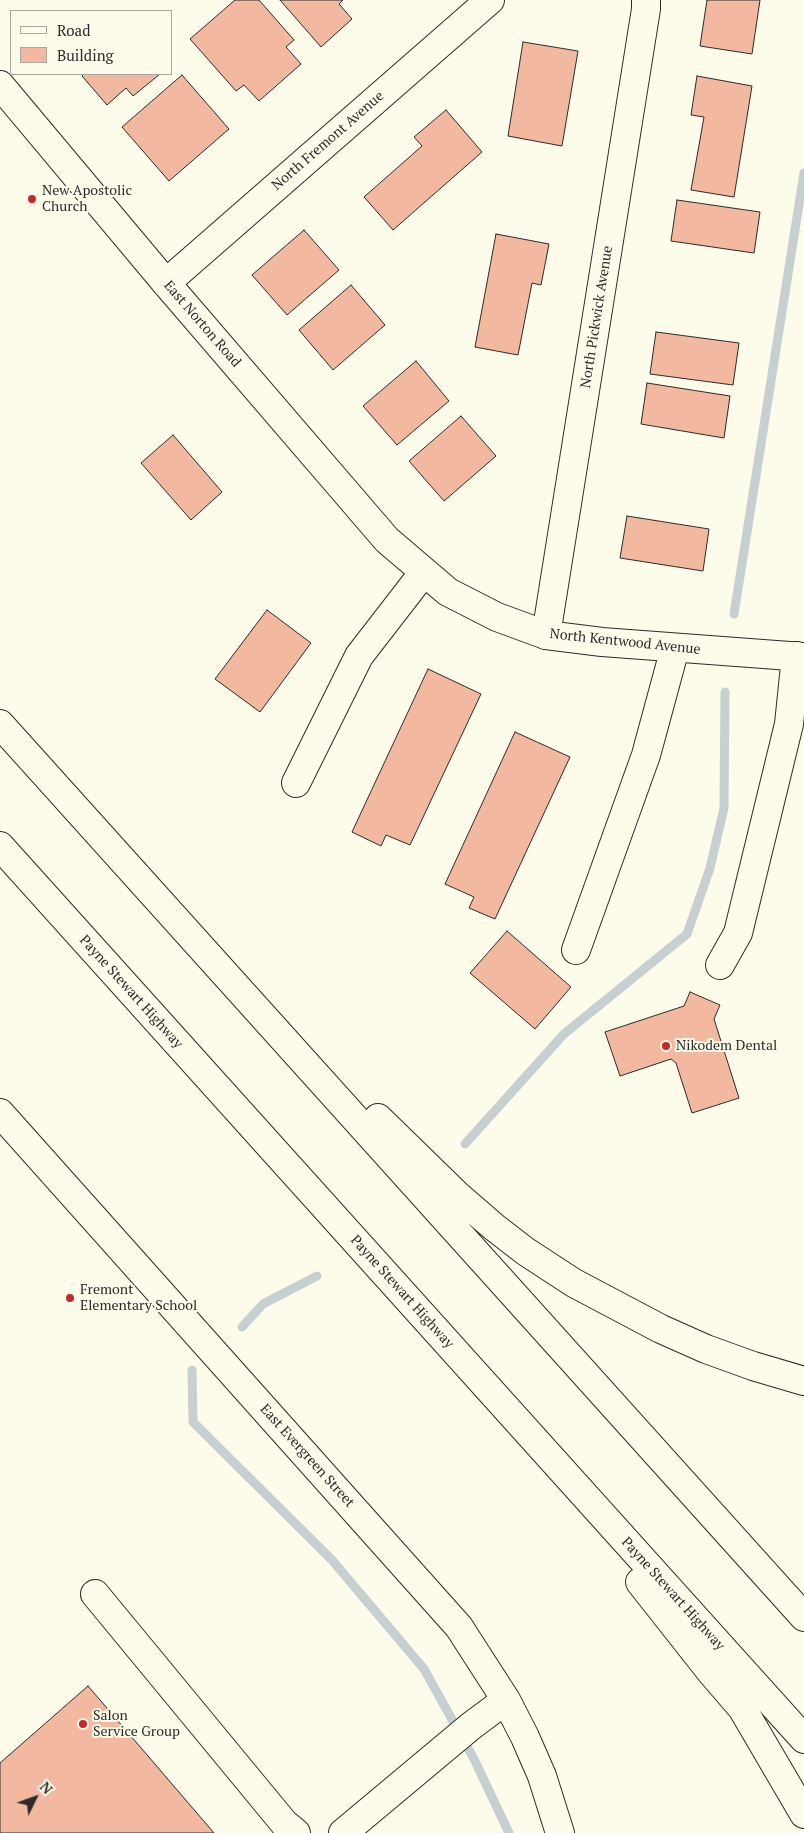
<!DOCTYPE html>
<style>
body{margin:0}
#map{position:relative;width:804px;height:1833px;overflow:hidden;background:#fdfbea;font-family:"PT Serif",serif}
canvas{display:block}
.legend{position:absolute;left:10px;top:10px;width:162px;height:65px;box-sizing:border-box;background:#fdfbea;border:1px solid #a9a89e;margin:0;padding:6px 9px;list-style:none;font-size:15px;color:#2b2b2b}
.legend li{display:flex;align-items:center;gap:10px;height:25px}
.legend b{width:25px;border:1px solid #a9a89e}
.north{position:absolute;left:10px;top:1773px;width:50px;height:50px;-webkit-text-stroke:4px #fdfbea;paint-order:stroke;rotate:48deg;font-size:14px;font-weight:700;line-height:20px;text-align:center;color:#2b2b2b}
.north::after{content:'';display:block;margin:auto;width:18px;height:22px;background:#2b2b2b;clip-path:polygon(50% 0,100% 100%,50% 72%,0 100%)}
</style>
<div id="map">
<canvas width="804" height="1833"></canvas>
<ul class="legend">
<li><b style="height:6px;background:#fdfbea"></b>Road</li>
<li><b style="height:14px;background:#f2b8a0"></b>Building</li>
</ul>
<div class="north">N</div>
</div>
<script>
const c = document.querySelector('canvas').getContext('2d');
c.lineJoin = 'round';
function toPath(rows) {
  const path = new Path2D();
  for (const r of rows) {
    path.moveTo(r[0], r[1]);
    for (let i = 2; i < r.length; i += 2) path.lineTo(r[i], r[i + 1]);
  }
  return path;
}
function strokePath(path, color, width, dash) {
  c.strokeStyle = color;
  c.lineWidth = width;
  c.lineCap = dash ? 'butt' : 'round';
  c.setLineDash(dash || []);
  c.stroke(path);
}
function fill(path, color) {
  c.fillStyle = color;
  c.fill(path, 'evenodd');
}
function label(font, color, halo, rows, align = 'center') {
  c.font = font + ' "PT Serif",serif';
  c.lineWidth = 4;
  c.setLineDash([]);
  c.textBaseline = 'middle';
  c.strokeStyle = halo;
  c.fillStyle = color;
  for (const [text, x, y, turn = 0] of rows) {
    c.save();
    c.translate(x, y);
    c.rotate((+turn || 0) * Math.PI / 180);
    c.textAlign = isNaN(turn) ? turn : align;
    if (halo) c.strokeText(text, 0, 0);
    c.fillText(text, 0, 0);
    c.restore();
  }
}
strokePath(toPath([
 [734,614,804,173],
 [465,1144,564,1034,687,934,710,868,724,808,725,692],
 [242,1327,263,1304,317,1276],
 [192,1370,193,1422,332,1560,424,1669,474,1759,509,1833]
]), '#c7d0d0', 9);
const building = toPath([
 [235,0,259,0,294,40,286,47,301,64,259,101,244,85,236,91,190,39,235,0],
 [280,0,343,0,339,4,352,19,321,47,280,0],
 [707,0,760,0,752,54,700,46,707,0],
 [523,42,578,51,562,146,508,136,523,42],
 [84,74,160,74,133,96,126,88,107,105,82,76,84,74],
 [182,75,229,129,169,181,122,127,182,75],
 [697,76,752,86,734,197,691,190,704,117,691,115,697,76],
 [446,110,482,152,393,230,364,197,422,146,414,137,446,110],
 [677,200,760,212,754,253,671,241,677,200],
 [304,230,339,270,287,315,252,275,304,230],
 [496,234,549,244,541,285,532,283,518,355,475,347,496,234],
 [351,285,385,325,333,370,299,330,351,285],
 [656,332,739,343,733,385,650,374,656,332],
 [416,361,449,401,397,445,363,406,416,361],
 [647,383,730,396,724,438,641,424,647,383],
 [461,416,496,456,444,501,409,461,461,416],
 [173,435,222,492,191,520,141,463,173,435],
 [627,516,709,529,703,571,620,558,627,516],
 [267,610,311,643,260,712,215,679,267,610],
 [428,669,481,694,410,845,386,835,381,846,352,832,428,669],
 [515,732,570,757,495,919,469,908,474,897,445,884,515,732],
 [507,931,571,987,535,1029,470,973,507,931],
 [690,992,720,1005,714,1019,739,1098,692,1113,676,1063,671,1059,620,1076,605,1032,684,1006,690,992],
 [88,1686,214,1833,0,1833,0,1763,88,1686]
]);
fill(building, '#f2b8a0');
strokePath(building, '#2b2b2b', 1);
const minor = toPath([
 [166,283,490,0],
 [546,635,646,9,646,0],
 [296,783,359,656,424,572],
 [576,950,646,755,675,648],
 [720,965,738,933,789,724,796,656],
 [0,1113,459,1627,506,1700,525,1737,542,1776,560,1833],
 [95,1594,284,1823,296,1833],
 [343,1833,471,1726,506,1700]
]);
const major = toPath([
 [0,85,166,283,387,540,448,592,497,617,546,635,602,642,804,657]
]);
const highway = toPath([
 [0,724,804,1617],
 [0,846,804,1739],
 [378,1118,457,1195,494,1227,525,1251,574,1283,661,1329,706,1349,753,1366,804,1381],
 [640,1582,711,1672,742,1708,804,1814]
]);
strokePath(minor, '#2b2b2b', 30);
strokePath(major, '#2b2b2b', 30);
strokePath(highway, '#2b2b2b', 30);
strokePath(minor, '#fdfbea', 28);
strokePath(major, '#fdfbea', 28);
strokePath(highway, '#fdfbea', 28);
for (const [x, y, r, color] of [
 [32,199,5,"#c62828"],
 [666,1046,5,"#c62828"],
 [70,1298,5,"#c62828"],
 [83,1724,5,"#c62828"]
]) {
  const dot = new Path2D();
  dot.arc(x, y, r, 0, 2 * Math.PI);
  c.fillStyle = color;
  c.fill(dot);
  strokePath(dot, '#fdfbea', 2);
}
label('14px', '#2b2b2b', '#fdfbea', [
 ["North Fremont Avenue",328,141,-41],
 ["North Pickwick Avenue",597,317,-81],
 ["East Norton Road",202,324,49],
 ["North Kentwood Avenue",625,642,6],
 ["Payne Stewart Highway",131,992,48],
 ["Payne Stewart Highway",402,1292,48],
 ["East Evergreen Street",307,1456,48],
 ["Payne Stewart Highway",673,1594,48]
]);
label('14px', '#2b2b2b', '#fdfbea', [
 ["New Apostolic",42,191],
 ["Church",42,207],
 ["Nikodem Dental",676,1046],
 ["Fremont",80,1290],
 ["Elementary School",80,1306],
 ["Salon",93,1716],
 ["Service Group",93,1732]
], 'left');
</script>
